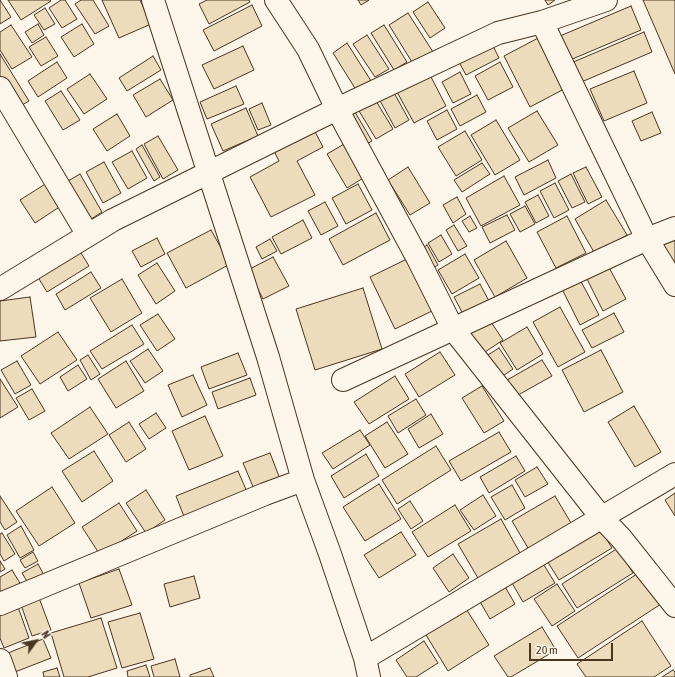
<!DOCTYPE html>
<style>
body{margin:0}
#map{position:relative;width:675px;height:677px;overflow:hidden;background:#fbf6e9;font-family:"Asap Condensed",sans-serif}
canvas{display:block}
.north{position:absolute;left:16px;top:621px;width:40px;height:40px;-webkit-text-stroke:3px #fbf6e9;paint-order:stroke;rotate:57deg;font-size:11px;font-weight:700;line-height:16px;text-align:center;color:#4a3520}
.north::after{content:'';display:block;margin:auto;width:14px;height:18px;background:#4a3520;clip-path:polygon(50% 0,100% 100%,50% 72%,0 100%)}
.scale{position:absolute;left:529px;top:643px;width:84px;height:18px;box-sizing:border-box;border:2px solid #4a3520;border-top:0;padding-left:5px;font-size:12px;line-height:14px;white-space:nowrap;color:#4a3520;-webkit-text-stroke:3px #fbf6e9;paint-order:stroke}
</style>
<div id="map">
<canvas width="675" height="677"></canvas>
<div class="north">N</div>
<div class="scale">20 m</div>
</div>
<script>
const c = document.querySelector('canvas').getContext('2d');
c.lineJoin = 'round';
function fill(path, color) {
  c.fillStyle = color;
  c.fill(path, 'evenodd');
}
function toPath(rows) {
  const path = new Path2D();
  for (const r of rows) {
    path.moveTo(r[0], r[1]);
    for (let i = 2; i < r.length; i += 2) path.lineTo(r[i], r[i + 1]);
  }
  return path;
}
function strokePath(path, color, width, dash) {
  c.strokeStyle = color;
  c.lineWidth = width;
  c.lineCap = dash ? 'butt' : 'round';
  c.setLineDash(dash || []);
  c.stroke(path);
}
const building = toPath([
 [0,0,11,17,0,24,0,0],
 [8,0,50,0,51,1,21,20,8,0],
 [61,0,65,0,77,19,62,28,49,8,61,0],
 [81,0,93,0,109,26,95,34,75,4,81,0],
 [102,0,140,0,151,24,119,38,102,0],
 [207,0,249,0,250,2,209,24,199,4,207,0],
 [358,0,369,0,361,5,358,0],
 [545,0,555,0,548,5,545,0],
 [643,0,675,0,675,74,643,0],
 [428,2,445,28,430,38,413,12,428,2],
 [252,5,262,26,214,51,203,30,252,5],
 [631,6,641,30,570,60,560,36,631,6],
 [45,8,55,24,44,30,34,15,45,8],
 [408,13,435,55,415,67,389,25,408,13],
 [38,24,44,35,32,43,25,32,38,24],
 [82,24,94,44,74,57,61,37,82,24],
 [11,25,32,57,12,69,0,50,0,32,11,25],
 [384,25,407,62,394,70,371,33,384,25],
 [644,32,652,52,579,83,571,63,644,32],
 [367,35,389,69,375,77,353,44,367,35],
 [46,37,58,56,41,66,29,47,46,37],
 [540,37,566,88,530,107,504,56,540,37],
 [491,42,499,58,466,75,458,60,491,42],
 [347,43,373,84,358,93,333,53,347,43],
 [243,46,254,70,214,89,202,65,243,46],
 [0,54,29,101,17,108,0,81,0,54],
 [153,56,161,70,127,91,119,78,153,56],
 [57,62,67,78,38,97,28,81,57,62],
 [500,62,513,87,488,100,475,76,500,62],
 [634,71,647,103,604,121,590,89,634,71],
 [460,72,471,94,453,103,442,82,460,72],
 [90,74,107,99,84,114,67,89,90,74],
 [430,75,446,106,414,123,397,92,430,75],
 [160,79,173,100,146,117,133,95,160,79],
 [236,86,244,104,207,119,200,102,236,86],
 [392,89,409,120,395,128,378,97,392,89],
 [61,91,80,120,63,130,45,101,61,91],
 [477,95,486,112,460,126,451,109,477,95],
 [373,96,393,129,376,139,356,106,373,96],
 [262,103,271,125,258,130,249,109,262,103],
 [352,107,372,141,362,147,342,113,352,107],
 [246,108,258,136,223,151,211,124,246,108],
 [447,110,457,129,437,140,427,121,447,110],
 [537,111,558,145,529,162,508,128,537,111],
 [652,112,661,133,641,141,632,121,652,112],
 [117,114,130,136,107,151,93,129,117,114],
 [496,120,520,160,495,175,471,135,496,120],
 [311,124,323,147,297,161,315,195,271,217,250,177,279,161,271,145,311,124],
 [465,131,482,160,456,176,438,147,465,131],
 [158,136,178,170,163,179,144,144,158,136],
 [346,143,365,177,347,188,327,154,346,143],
 [142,145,160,177,154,181,136,149,142,145],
 [132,151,147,178,128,189,112,162,132,151],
 [548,160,556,178,524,195,515,177,548,160],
 [104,162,121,193,103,203,86,172,104,162],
 [482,163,490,174,462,192,454,180,482,163],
 [408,167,430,203,410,215,388,180,408,167],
 [586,167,602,197,588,204,573,173,586,167],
 [80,174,102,212,85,223,63,184,80,174],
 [571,174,585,202,572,208,558,181,571,174],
 [504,176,520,205,481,226,466,198,504,176],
 [50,181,64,204,35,223,20,200,50,181],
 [555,183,569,210,554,218,540,191,555,183],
 [358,184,372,210,346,224,332,198,358,184],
 [538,195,549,216,536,223,525,202,538,195],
 [457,197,466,214,453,223,443,205,457,197],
 [606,200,627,235,595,254,575,219,606,200],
 [325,202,338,226,321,235,308,211,325,202],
 [525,206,535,224,520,232,510,214,525,206],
 [376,213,390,240,343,265,329,239,376,213],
 [507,215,515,230,490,243,482,227,507,215],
 [470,216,477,228,469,232,462,221,470,216],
 [567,216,586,253,556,268,537,232,567,216],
 [303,220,312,238,281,254,272,237,303,220],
 [454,225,467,246,458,251,446,230,454,225],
 [211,230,230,264,186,288,167,253,211,230],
 [441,235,452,254,439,262,428,243,441,235],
 [157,238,165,254,141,267,132,251,157,238],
 [270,239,277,251,262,259,256,247,270,239],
 [675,239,675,274,659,246,675,239],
 [506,241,527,278,495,297,474,260,506,241],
 [427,245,438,265,429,271,418,251,427,245],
 [78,248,89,266,47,292,36,274,78,248],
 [465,254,479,278,452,294,438,270,465,254],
 [273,257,289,286,263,299,248,270,273,257],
 [407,259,432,311,395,329,370,277,407,259],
 [606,262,626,299,603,311,584,273,606,262],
 [157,263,175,291,156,304,138,275,157,263],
 [91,272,101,288,65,310,56,294,91,272],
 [578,276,599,315,580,325,560,285,578,276],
 [122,279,142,313,111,332,90,298,122,279],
 [480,284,490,303,464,316,454,297,480,284],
 [363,288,382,349,315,370,296,309,363,288],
 [30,297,36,337,0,341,0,301,30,297],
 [560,307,585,352,558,367,533,322,560,307],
 [614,313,624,332,592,348,582,330,614,313],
 [158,314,175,339,157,351,140,325,158,314],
 [487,316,503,340,482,354,466,330,487,316],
 [132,325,144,344,102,369,90,351,132,325],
 [527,327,543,354,517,370,500,343,527,327],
 [58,332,77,360,40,384,21,356,58,332],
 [499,348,513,369,497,380,483,358,499,348],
 [148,349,163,371,145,383,130,361,148,349],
 [601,350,623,392,584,412,562,370,601,350],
 [440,352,455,375,419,397,405,374,440,352],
 [238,353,247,375,209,389,201,367,238,353],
 [88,355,100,374,91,380,80,360,88,355],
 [542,360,552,376,511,399,502,383,542,360],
 [17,361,31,385,15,394,1,370,17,361],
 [126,361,144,391,116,408,98,379,126,361],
 [78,365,87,379,68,391,60,377,78,365],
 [193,375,207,405,182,417,168,385,193,375],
 [395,376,409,399,369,424,354,402,395,376],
 [250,378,256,395,218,409,212,392,250,378],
 [0,379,18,407,0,418,0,379],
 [482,386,504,421,484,433,462,398,482,386],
 [32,389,45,411,29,420,16,398,32,389],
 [416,399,426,415,398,433,388,416,416,399],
 [634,406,661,452,635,467,608,422,634,406],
 [90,407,108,434,69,459,51,433,90,407],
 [156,413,166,428,149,439,139,424,156,413],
 [431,414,443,434,419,448,408,429,431,414],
 [205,416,223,456,189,470,172,431,205,416],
 [129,422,146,449,126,462,109,435,129,422],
 [387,422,408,454,385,468,365,436,387,422],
 [360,430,370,445,333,469,322,453,360,430],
 [499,432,511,452,461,481,449,461,499,432],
 [436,446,451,470,397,504,382,480,436,446],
 [94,451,113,481,82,502,62,471,94,451],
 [270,453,280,479,254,489,243,463,270,453],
 [366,454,379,476,344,498,331,476,366,454],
 [516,456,525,471,489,493,480,477,516,456],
 [537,467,548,484,525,497,515,480,537,467],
 [238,471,248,494,185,519,176,496,238,471],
 [379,484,401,519,365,541,343,507,379,484],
 [512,485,525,508,505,520,491,497,512,485],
 [52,487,75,523,39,546,16,511,52,487],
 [146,490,165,520,146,533,126,503,146,490],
 [675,493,675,516,665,500,675,493],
 [483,495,496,516,474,530,460,510,483,495],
 [0,496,17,522,5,530,0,522,0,496],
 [555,496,574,528,531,553,512,521,555,496],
 [410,501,423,521,411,529,398,509,410,501],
 [119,503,137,531,100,555,82,527,119,503],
 [455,505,471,531,428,557,412,532,455,505],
 [501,519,524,560,482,585,458,544,501,519],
 [597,524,612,548,559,580,544,556,597,524],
 [21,526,34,550,20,558,7,535,21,526],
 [401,532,416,555,379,578,364,555,401,532],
 [2,533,15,554,4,561,0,554,0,534,2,533],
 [618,548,633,573,577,608,562,584,618,548],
 [33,552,38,561,25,568,20,560,33,552],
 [453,554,469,578,449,592,433,568,453,554],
 [539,557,555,583,523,602,508,576,539,557],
 [0,561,5,569,0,572,0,561],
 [38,564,46,579,31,588,22,573,38,564],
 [119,569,132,605,91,618,79,583,119,569],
 [12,570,21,585,0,597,0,577,12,570],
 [640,572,661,604,578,658,557,626,640,572],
 [194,576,200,598,170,607,164,584,194,576],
 [500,578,515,604,490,619,475,593,500,578],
 [557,584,575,611,552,626,534,599,557,584],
 [38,595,51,630,32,636,20,602,38,595],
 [17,604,29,638,4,648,0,638,0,610,17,604],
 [463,604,489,645,448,671,423,630,463,604],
 [140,613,154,659,122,668,108,622,140,613],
 [101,618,117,668,88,677,64,677,51,633,101,618],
 [642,621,671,666,654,677,586,677,577,664,642,621],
 [542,627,556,650,511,677,508,677,494,656,542,627],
 [43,639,51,658,15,672,8,653,43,639],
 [424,641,438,663,416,677,407,677,396,660,424,641],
 [175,659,180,677,154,677,151,666,175,659],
 [146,665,150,677,128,677,127,671,146,665],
 [57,668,60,677,44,677,43,672,57,668],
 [210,668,214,677,190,677,190,675,210,668],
 [673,670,675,672,675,677,662,677,673,670]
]);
fill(building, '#ecdcbc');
strokePath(building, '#4a3520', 1);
const minor = toPath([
 [153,0,268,357,303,480,330,554,365,658,369,677],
 [276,0,308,49,337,109,417,257,453,329,601,517,621,538,675,606],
 [542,22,647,239,675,285],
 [0,88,88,235],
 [0,289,113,220,337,109,498,33,542,22,606,0],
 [343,380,647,239,675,228],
 [0,604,265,494,303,480],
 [365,658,675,474],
 [0,660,6,677]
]);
strokePath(minor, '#4a3520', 24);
strokePath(minor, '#fbf6e9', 22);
</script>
